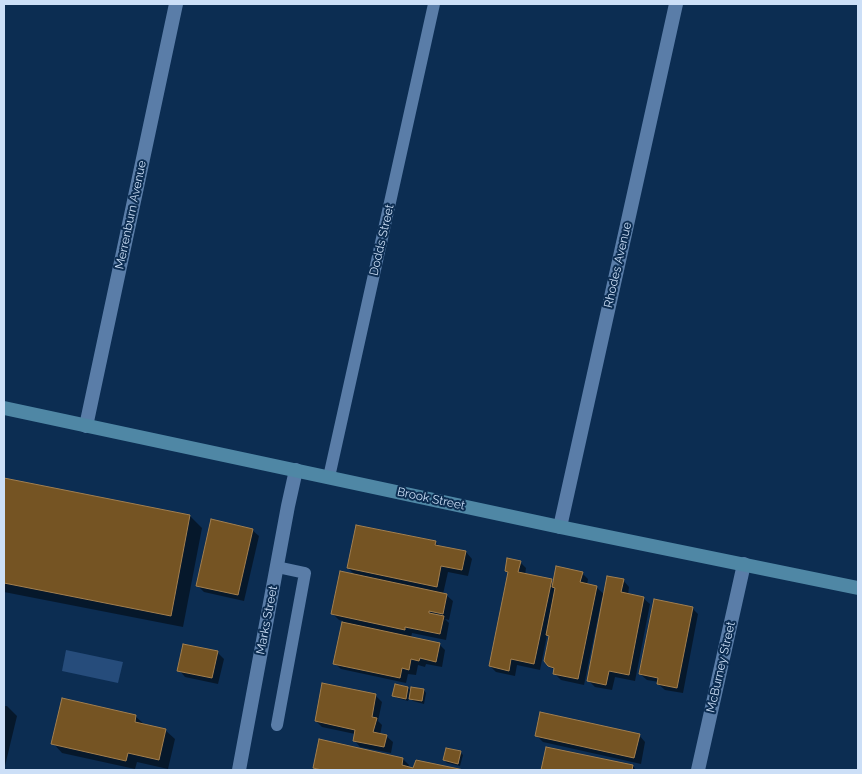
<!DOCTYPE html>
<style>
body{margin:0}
#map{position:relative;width:862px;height:774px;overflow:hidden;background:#0c2d52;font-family:Raleway,sans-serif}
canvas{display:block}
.frame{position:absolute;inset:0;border:5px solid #ccdff7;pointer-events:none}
</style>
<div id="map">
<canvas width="862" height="774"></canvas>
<div class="frame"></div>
</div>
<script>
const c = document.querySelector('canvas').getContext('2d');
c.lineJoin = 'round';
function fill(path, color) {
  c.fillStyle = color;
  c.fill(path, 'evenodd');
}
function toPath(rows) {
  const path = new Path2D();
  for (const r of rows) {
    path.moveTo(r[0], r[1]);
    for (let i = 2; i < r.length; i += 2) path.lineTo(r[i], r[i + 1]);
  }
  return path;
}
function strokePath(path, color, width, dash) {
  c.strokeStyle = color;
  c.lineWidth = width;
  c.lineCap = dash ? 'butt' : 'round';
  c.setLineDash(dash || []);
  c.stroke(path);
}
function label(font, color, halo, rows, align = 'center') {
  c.font = font + ' Raleway,sans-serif';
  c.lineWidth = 4;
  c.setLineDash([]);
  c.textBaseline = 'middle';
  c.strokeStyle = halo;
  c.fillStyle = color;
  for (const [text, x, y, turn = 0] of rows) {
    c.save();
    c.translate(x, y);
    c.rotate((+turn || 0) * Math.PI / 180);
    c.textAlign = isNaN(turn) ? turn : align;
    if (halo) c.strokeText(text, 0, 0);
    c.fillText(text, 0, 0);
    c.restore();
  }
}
fill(toPath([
 [66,650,123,662,118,683,62,671]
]), '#264c7b');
fill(toPath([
 [4,479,190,516,202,528,183,627,4,592],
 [252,530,259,536,244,601,204,592,198,586],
 [435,542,440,547,466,552,472,559,468,576,448,572,443,594,446,595,453,601,449,620,445,619,449,623,446,640,412,633,411,638,439,644,445,650,442,667,426,664,425,667,418,665,416,675,408,674,406,683,341,669,334,663,343,621,339,620,333,614,356,576,348,568],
 [520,562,526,568,525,575,551,581,554,583,582,573,588,579,587,585,596,587,605,595,623,580,629,587,628,595,643,598,650,604,635,681,615,677,612,690,595,687,589,681,604,599,602,598,584,685,561,680,554,673,555,671,549,665,550,638,547,635,540,670,517,665,515,676,496,672,490,666,509,574,506,571],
 [692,608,698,614,683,693,665,690,658,684,659,682,647,680,640,674],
 [217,652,224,659,218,684,185,677,179,670],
 [408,688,412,692,424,690,426,693,424,704,413,701,409,697,408,701,397,698,394,695],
 [375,695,382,702,378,721,382,725,380,735,386,736,393,742,391,753,360,747,354,740,355,734,322,727,316,721],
 [4,706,7,706,17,716,4,770,6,770,4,770],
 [135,716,145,725,165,730,175,739,168,769,137,762,135,769,62,753,53,743],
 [536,735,639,735,645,742,641,764,543,742],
 [547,748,633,766,636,770,543,770],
 [460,752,463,755,460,766,447,763,444,760],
 [403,759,409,765,408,768,414,769,416,761,458,770,316,770,314,768]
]), '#0007');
const building = toPath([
 [4,478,190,515,171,616,4,583,4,478],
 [211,519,253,529,238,595,196,586,211,519],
 [356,525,436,541,435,545,466,551,462,570,441,566,437,587,347,568,356,525],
 [507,558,521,561,518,572,552,579,534,664,511,659,509,671,489,666,508,572,505,571,507,558],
 [556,566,583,572,580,582,597,586,578,679,553,674,554,668,548,666,544,661,549,636,546,635,555,588,552,587,556,566],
 [340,571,447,594,443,614,429,611,429,613,444,616,440,634,405,627,405,630,331,614,340,571],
 [607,576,624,579,621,592,644,597,629,675,609,671,606,685,587,681,607,576],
 [654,599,693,607,677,688,657,684,658,678,639,674,654,599],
 [342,622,440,643,436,662,420,658,419,661,411,659,409,670,402,668,400,678,333,664,342,622],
 [183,644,218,651,212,678,177,671,183,644],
 [322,683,376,694,372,717,377,718,373,732,387,735,384,747,353,741,355,730,315,721,322,683],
 [395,684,408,687,406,699,392,696,395,684],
 [411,687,424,689,422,701,409,699,411,687],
 [62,698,136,715,135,722,166,729,159,760,128,753,126,761,51,744,62,698],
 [540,712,640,734,634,758,535,736,540,712],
 [319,739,403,758,402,765,413,768,416,760,464,770,322,770,313,768,319,739],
 [546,747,633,765,632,770,541,770,546,747],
 [446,748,461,751,458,764,443,760,446,748]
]);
fill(building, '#755423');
strokePath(building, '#a27f4f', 1);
strokePath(toPath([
 [329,477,434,4],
 [277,725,305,573,277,567]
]), '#5a7da8', 12);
strokePath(toPath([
 [86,426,176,4],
 [560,527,676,4],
 [239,770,288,506,296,470],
 [698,770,744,564]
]), '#5a7da8', 14);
strokePath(toPath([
 [4,408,560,527,858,588]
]), '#4f87a5', 14);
label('12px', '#ccdff7', '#0c2d52', [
 ["Merrenburn Avenue",131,215,-78],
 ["Dodds Street",382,240,-77],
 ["Rhodes Avenue",618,265,-77],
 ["Brook Street",431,499,12],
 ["Marks Street",267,620,-79],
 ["McBurney Street",721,667,-77]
]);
</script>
